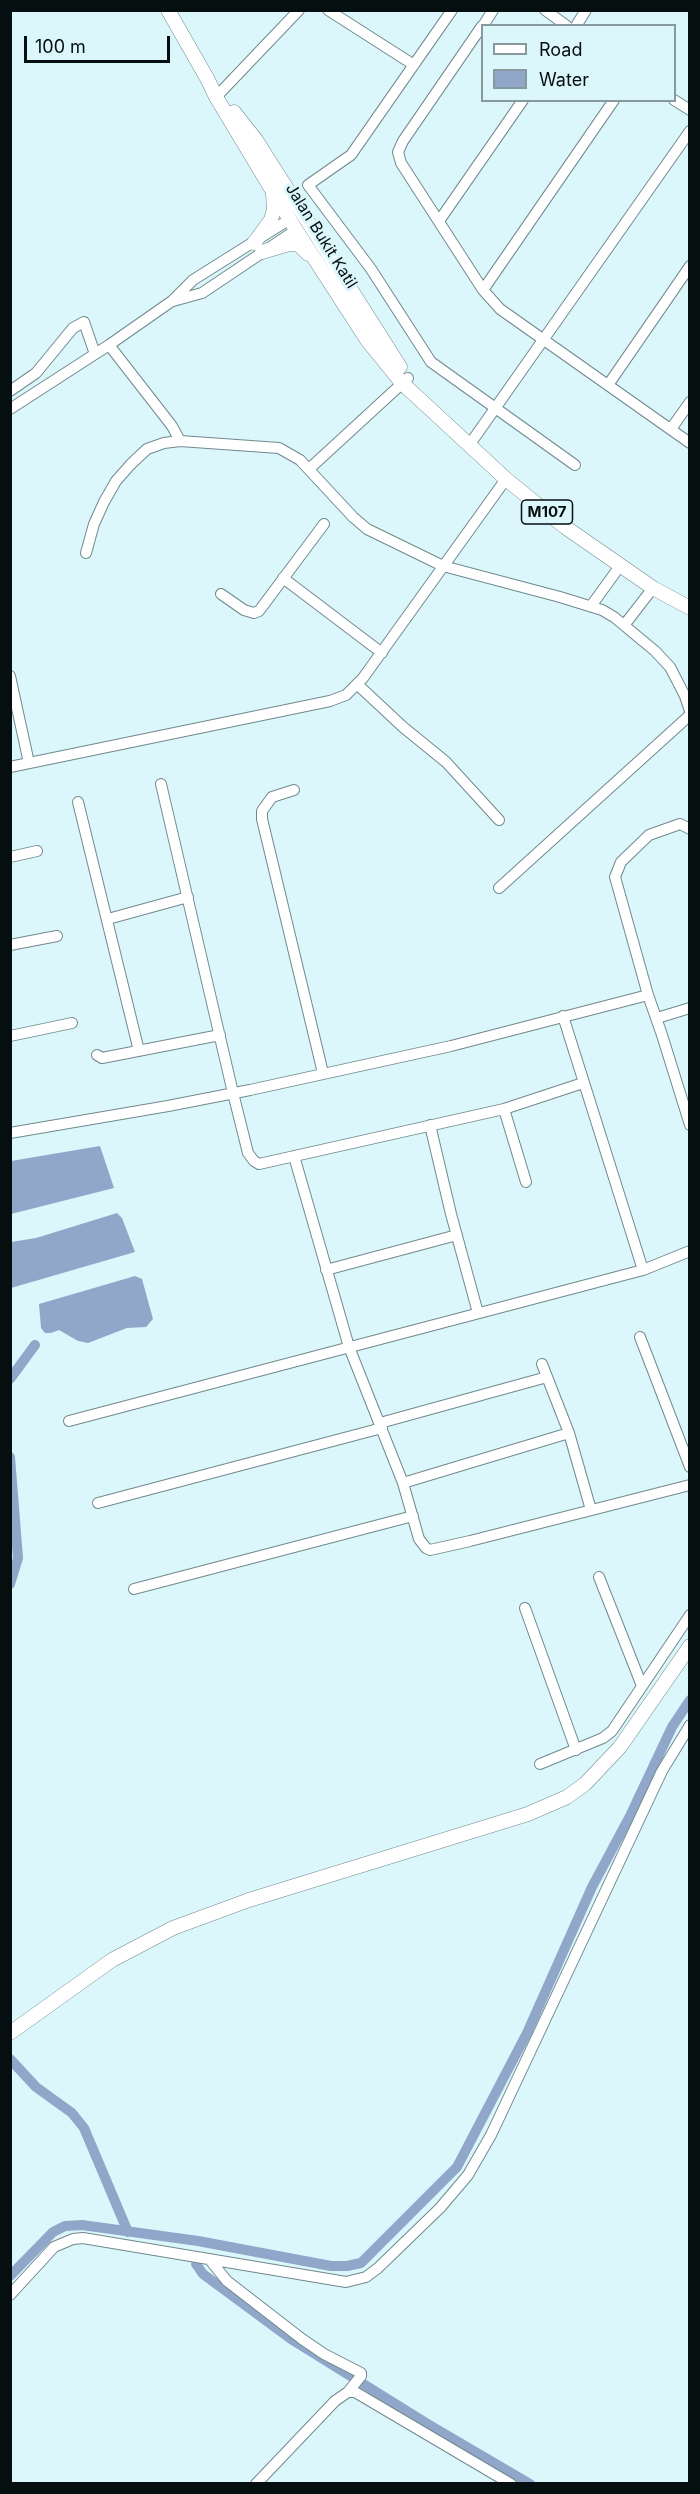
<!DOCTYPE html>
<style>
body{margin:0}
#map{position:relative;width:700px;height:2494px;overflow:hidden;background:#dcf7fc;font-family:Inter,sans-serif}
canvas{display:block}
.frame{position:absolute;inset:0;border:12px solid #060f10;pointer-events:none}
.legend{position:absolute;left:481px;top:24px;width:195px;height:78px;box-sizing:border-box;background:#dcf7fc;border:2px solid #869a9e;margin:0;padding:8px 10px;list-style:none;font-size:18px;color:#060f10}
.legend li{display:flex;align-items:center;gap:12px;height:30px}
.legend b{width:30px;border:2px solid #869a9e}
.scale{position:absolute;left:24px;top:36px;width:146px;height:27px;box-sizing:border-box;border:3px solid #060f10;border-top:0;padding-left:8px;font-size:18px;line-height:21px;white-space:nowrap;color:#060f10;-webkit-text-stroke:4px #dcf7fc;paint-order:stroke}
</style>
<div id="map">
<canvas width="700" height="2494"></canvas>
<div class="frame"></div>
<ul class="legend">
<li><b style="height:8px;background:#fff"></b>Road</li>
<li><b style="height:16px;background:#90a7c9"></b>Water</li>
</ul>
<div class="scale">100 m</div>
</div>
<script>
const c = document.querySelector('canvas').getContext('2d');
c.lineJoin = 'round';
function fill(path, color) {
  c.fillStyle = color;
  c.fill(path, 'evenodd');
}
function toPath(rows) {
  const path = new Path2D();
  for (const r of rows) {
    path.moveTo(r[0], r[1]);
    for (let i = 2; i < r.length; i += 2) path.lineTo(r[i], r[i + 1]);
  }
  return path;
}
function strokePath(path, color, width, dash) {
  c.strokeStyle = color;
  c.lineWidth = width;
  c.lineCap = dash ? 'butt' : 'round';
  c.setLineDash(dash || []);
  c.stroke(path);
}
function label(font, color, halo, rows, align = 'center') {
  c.font = font + ' Inter,sans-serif';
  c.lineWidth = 6;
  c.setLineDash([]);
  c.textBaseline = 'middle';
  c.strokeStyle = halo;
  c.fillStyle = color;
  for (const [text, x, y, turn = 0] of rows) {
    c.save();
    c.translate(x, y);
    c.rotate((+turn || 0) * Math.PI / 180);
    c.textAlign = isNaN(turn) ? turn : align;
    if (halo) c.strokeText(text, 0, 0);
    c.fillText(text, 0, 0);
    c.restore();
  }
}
fill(toPath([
 [100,1146,114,1188,11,1214,11,1161],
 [117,1213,122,1218,135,1252,11,1288,11,1242,36,1238],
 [135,1276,142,1279,153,1319,146,1327,127,1328,88,1343,78,1341,59,1330,51,1333,45,1333,41,1328,39,1304]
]), '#90a7c9');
strokePath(toPath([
 [10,1379,35,1345],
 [10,1457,18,1558,10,1584],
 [10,2059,36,2087,72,2113,84,2128,128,2232],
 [196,2264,203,2274,291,2339,426,2423,530,2484],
 [10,2276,53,2232,65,2226,82,2225,198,2241,331,2266,347,2266,361,2263,457,2167,527,2033,592,1887,631,1814,672,1727,690,1700]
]), '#90a7c9', 10);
const minor = toPath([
 [328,10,414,65],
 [452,10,351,155,308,185,371,269,431,362,575,465],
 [545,10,567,26],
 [482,26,403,141,398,152,401,163,483,290,500,309,690,443],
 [483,26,493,10],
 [576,26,586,10],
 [216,97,299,10],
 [674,100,690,110],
 [439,221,523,100],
 [483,290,614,100],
 [173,301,202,293,296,230],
 [109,345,172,426,180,441],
 [608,385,690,266],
 [10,391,36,373,73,328,84,322,95,354],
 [10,409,109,345,172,301,193,280,290,219],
 [671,429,690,402],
 [470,444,690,131],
 [309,469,408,378],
 [86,553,94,524,104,502,116,481,131,464,147,449,164,443,180,441,279,448,300,460,353,517,367,529,443,566,560,597,602,610,614,617,655,651,670,667,685,696,690,711],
 [283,578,382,653],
 [221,594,244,610,254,613,259,611,324,524],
 [591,606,620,566],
 [625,624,653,588],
 [10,676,29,763],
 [358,685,403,727,446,762,499,820],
 [10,767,330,701,346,695,363,678,506,479],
 [161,784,233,1093,248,1153,254,1161,259,1164,504,1109,583,1083],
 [294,790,272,797,262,811,262,819,323,1073],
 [78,802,139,1051],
 [690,829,680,824,649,835,621,862,615,877,648,995,662,1035,690,1125],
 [10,857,37,851],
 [499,888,690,715],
 [108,919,188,897],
 [10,945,57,936],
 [563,1016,643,1270],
 [657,1018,690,1008],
 [10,1036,72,1023],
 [97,1055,102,1058,220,1035],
 [504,1109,526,1182],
 [430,1125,451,1214,478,1313],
 [10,1133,168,1106,250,1090,451,1046,648,995],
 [294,1156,349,1347,403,1483,419,1539,426,1548,430,1550,470,1541,690,1485],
 [326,1270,457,1235],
 [640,1337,690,1467],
 [542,1364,569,1433,591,1510],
 [69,1421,643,1270,690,1251],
 [380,1423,547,1377],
 [403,1483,569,1433],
 [98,1503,382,1428],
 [599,1577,642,1686],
 [134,1589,413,1516],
 [525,1608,576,1750],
 [540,1764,603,1738,612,1731,690,1615],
 [210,2260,227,2281,302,2339,324,2354,361,2373,361,2376,348,2392],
 [10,2295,54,2247,73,2239,83,2238,346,2282,366,2277,378,2268,440,2208,468,2175,491,2135,662,1771,690,1725],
 [256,2484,335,2401,348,2392,355,2392,511,2484]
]);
const major = toPath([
 [168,10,208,80,216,97,296,230,367,340,402,383,506,479,565,527,653,588,690,608],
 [234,112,256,140,400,367],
 [254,243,271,220,274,209,273,194],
 [262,252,289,244,298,244,308,254],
 [10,2033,112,1960,173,1928,249,1900,528,1814,567,1797,585,1784,620,1747,690,1646]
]);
strokePath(minor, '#70898e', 12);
strokePath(major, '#70898e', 15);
strokePath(minor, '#fff', 10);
strokePath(major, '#fff', 14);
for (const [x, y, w] of [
 [547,512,51]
]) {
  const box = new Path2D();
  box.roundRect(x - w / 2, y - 12, w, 24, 4.5);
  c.fillStyle = '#dcf7fc';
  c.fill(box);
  strokePath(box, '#060f10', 1.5);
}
label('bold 15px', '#060f10', null, [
 ["M107",547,512]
]);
label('16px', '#060f10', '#dcf7fc', [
 ["Jalan Bukit Katil",321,236,58]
]);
</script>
